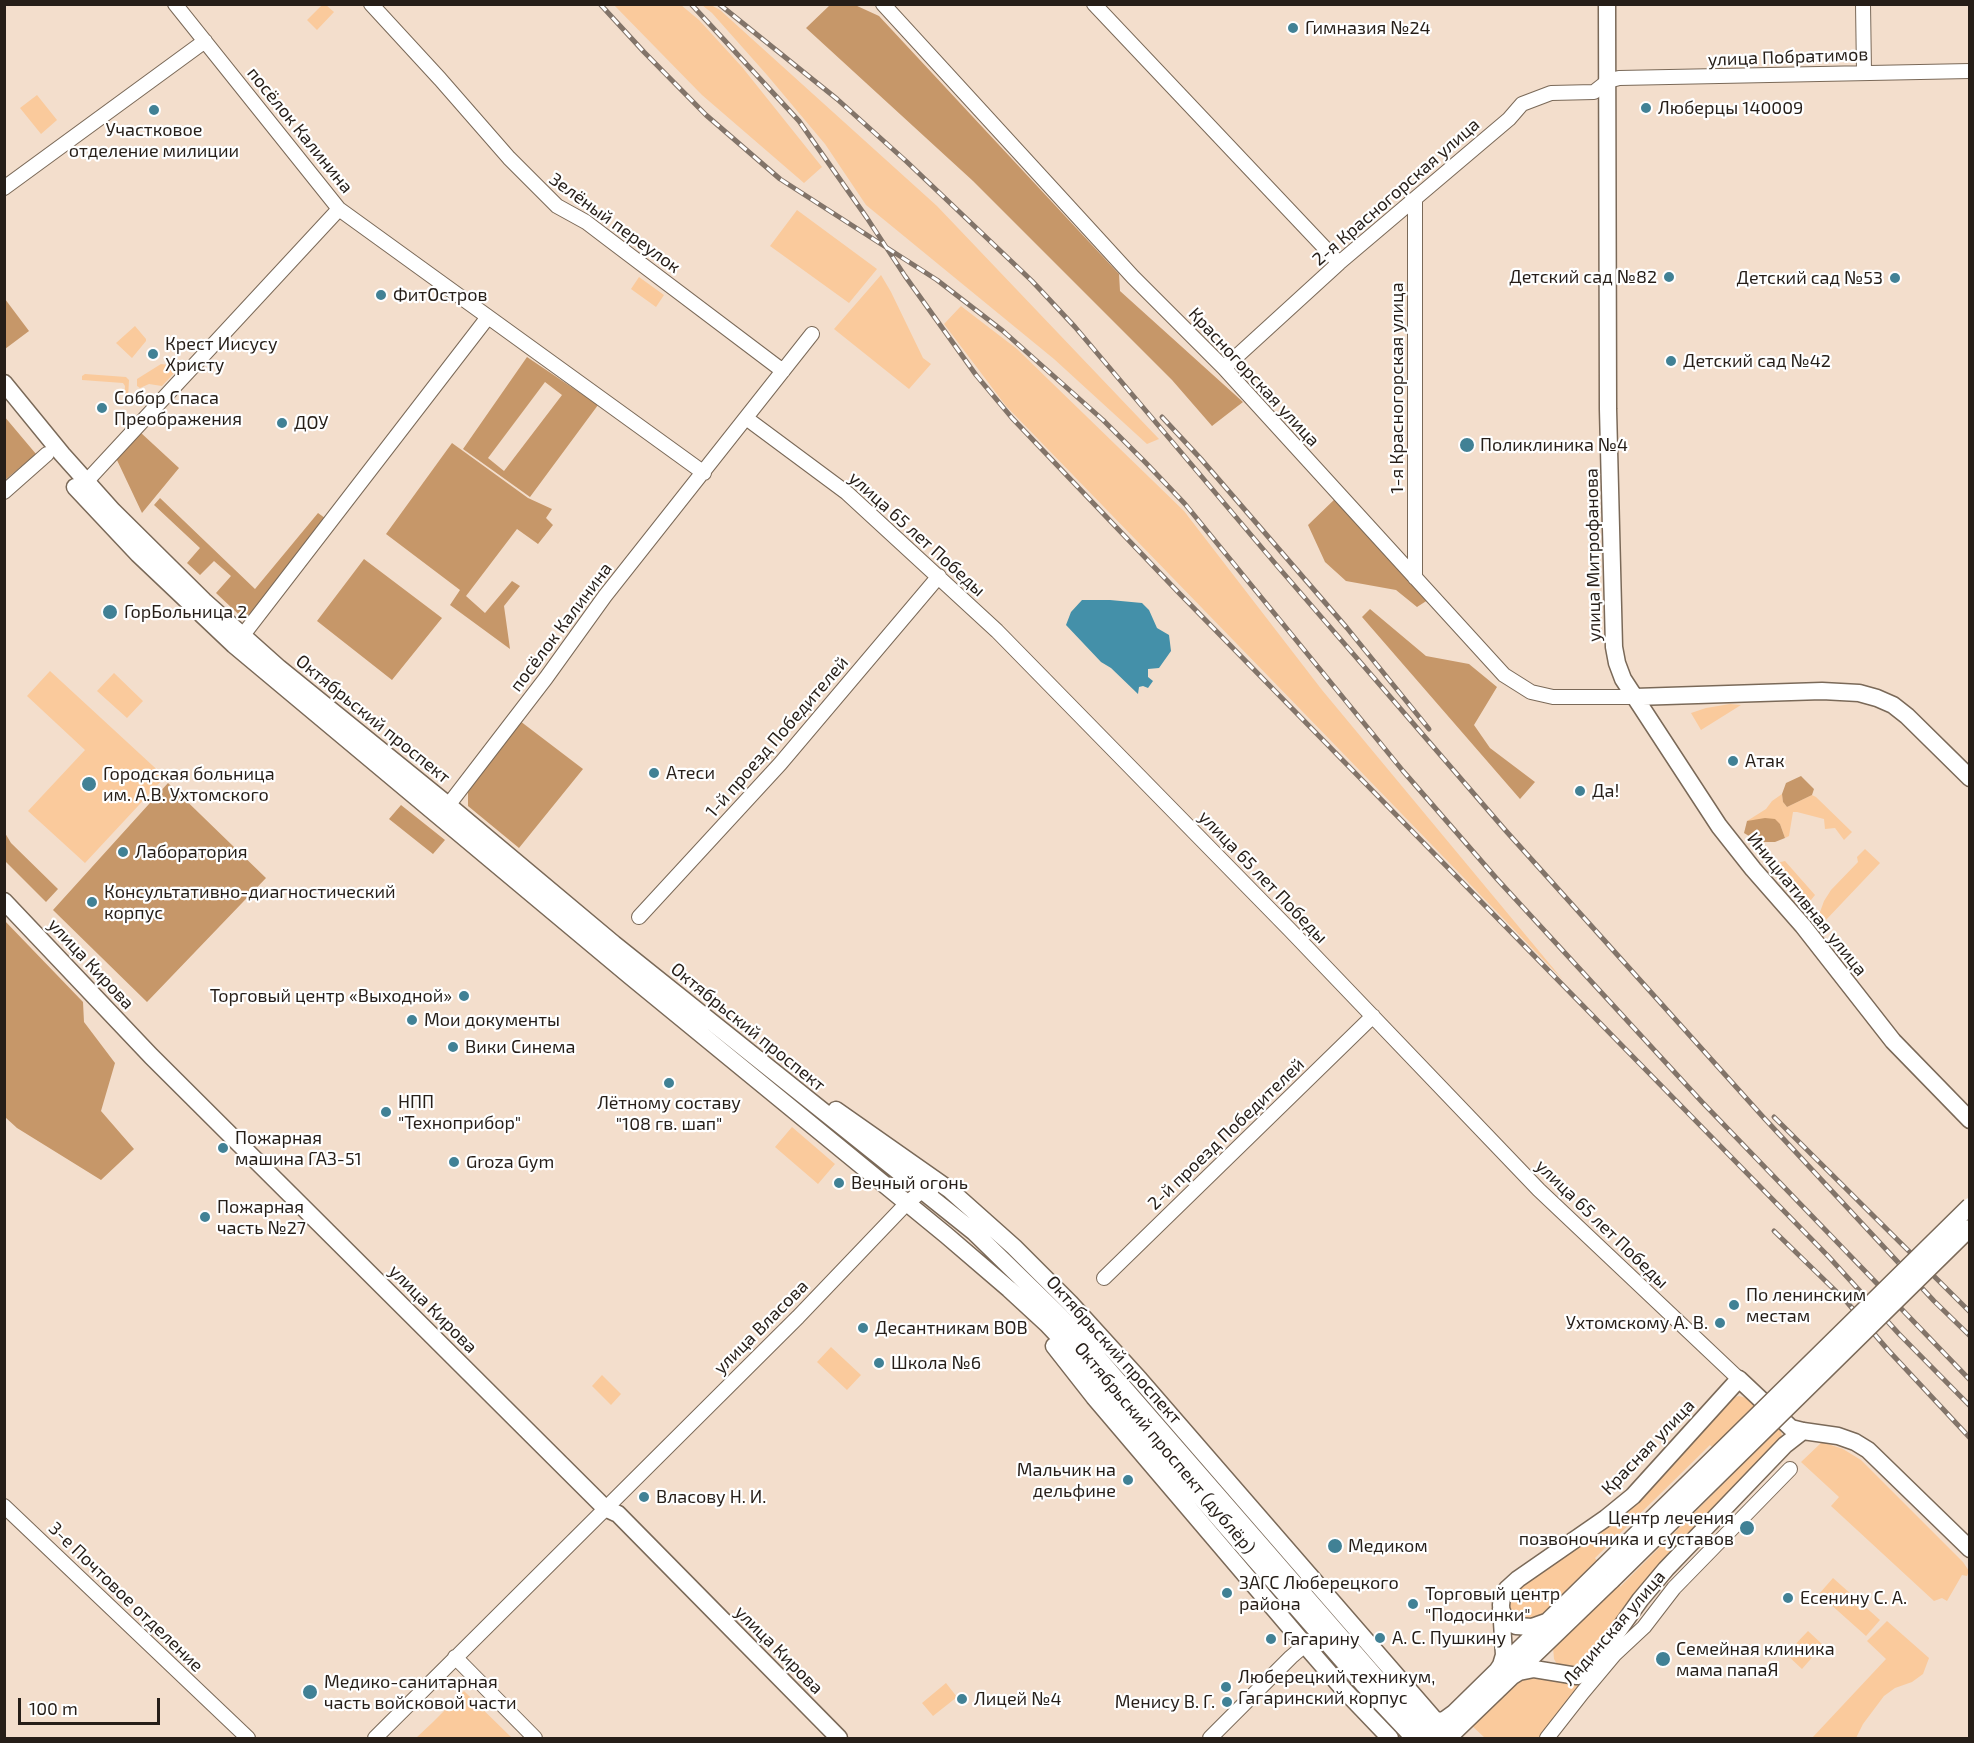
<!DOCTYPE html>
<meta charset="utf-8">
<style>
body{margin:0}
#map{position:relative;width:1974px;height:1743px;overflow:hidden;background:#f3decc;font-family:"Exo 2",sans-serif}
canvas{display:block}
.frame{position:absolute;inset:0;border:6px solid #261e18;pointer-events:none}
.scale{position:absolute;left:18px;top:1698px;width:142px;height:27px;box-sizing:border-box;border:3px solid #261e18;border-top:0;padding-left:8px;font-size:18px;line-height:21px;white-space:nowrap;color:#261e18;-webkit-text-stroke:4px #fff;paint-order:stroke}
</style>
<div id="map">
<canvas width="1974" height="1743"></canvas>
<div class="frame"></div>
<div class="scale">100 m</div>
</div>
<script>
const c = document.querySelector('canvas').getContext('2d');
c.lineJoin = 'round';
function fill(path, color) {
  c.fillStyle = color;
  c.fill(path, 'evenodd');
}
function toPath(rows) {
  const path = new Path2D();
  for (const r of rows) {
    path.moveTo(r[0], r[1]);
    for (let i = 2; i < r.length; i += 2) path.lineTo(r[i], r[i + 1]);
  }
  return path;
}
function strokePath(path, color, width, dash) {
  c.strokeStyle = color;
  c.lineWidth = width;
  c.lineCap = dash ? 'butt' : 'round';
  c.setLineDash(dash || []);
  c.stroke(path);
}
function label(font, color, halo, rows, align = 'center') {
  c.font = font + ' "Exo 2",sans-serif';
  c.lineWidth = 4.5;
  c.setLineDash([]);
  c.textBaseline = 'middle';
  c.strokeStyle = halo;
  c.fillStyle = color;
  for (const [text, x, y, turn = 0] of rows) {
    c.save();
    c.translate(x, y);
    c.rotate((+turn || 0) * Math.PI / 180);
    c.textAlign = isNaN(turn) ? turn : align;
    if (halo) c.strokeText(text, 0, 0);
    c.fillText(text, 0, 0);
    c.restore();
  }
}
fill(toPath([
 [322,5,326,5,334,12,317,30,307,20],
 [614,5,681,5,699,20,742,67,822,167,804,183,702,95],
 [702,5,711,5,720,10,937,206,1159,439,1147,444,1054,359,866,205,825,144,767,75,712,13],
 [37,95,57,120,41,134,20,108],
 [797,210,877,269,849,303,770,246],
 [881,275,891,292,923,358,931,364,909,389,834,329],
 [639,277,664,295,656,307,631,289],
 [961,306,1017,349,1184,511,1322,690,1563,980,1006,406,944,324],
 [135,326,146,339,146,341,132,358,116,343],
 [161,364,169,365,175,372,162,386,149,384,140,388,137,386,137,379],
 [85,374,126,377,129,380,128,398,124,398,125,386,123,383,82,380,82,376],
 [50,671,165,777,85,863,28,811,85,750,27,696],
 [114,673,143,701,127,718,97,691],
 [1730,704,1741,705,1701,730,1691,713,1706,708],
 [1782,794,1783,802,1787,807,1812,795,1816,797,1852,832,1844,840,1835,828,1825,829,1824,819,1797,812,1793,812,1789,836,1785,838,1780,824,1747,821,1766,809,1772,801],
 [1865,849,1880,863,1824,922,1820,912,1824,901,1831,890,1858,862,1857,857],
 [1785,861,1815,895,1807,905,1772,864],
 [792,1127,835,1164,818,1184,775,1147],
 [831,1347,861,1375,847,1390,817,1362],
 [602,1375,621,1394,611,1405,592,1386],
 [1739,1396,1750,1399,1780,1427,1782,1436,1781,1442,1580,1670,1558,1666,1554,1659,1553,1647,1617,1581,1620,1587,1736,1471,1710,1445,1595,1558,1598,1563,1536,1623,1508,1615,1508,1595,1608,1522,1731,1398],
 [1822,1442,1843,1449,1861,1460,1963,1562,1969,1571,1967,1576,1962,1575,1947,1601,1942,1598,1934,1601,1831,1506,1839,1497,1801,1462],
 [1833,1578,1880,1620,1866,1636,1819,1594],
 [1887,1621,1929,1658,1923,1674,1912,1682,1895,1688,1884,1696,1863,1724,1856,1738,1812,1738,1886,1659,1867,1641],
 [1808,1631,1823,1645,1802,1669,1786,1654],
 [1525,1675,1577,1681,1579,1687,1539,1738,1485,1738,1470,1724],
 [946,1683,957,1697,933,1716,922,1703],
 [464,1691,512,1738,416,1738,433,1722]
]), '#faca9c');
fill(toPath([
 [830,5,855,5,879,16,1119,274,1120,291,1243,402,1212,426,1172,380,973,181,806,28],
 [5,299,29,331,5,349],
 [527,357,598,405,530,497,463,449],
 [545,382,562,395,504,471,488,458],
 [4,416,36,454,5,480,4,480],
 [140,432,179,468,142,513,116,458],
 [452,443,528,498,552,509,546,518,553,525,538,544,517,529,466,596,485,613,512,581,520,586,504,606,510,649,450,605,460,590,386,534],
 [1337,497,1431,598,1417,607,1396,590,1346,581,1325,562,1308,525],
 [160,498,255,589,318,513,329,521,250,625,216,593,231,576,214,561,200,575,187,563,200,548,154,505],
 [364,559,442,618,392,680,317,621],
 [1370,609,1426,656,1469,664,1497,687,1474,725,1490,748,1535,782,1520,799,1362,617],
 [520,721,583,769,519,848,468,806,468,792],
 [1801,776,1814,789,1812,795,1787,807,1783,802,1782,794,1786,783],
 [168,783,266,878,147,1002,53,910],
 [401,805,445,840,433,854,389,819],
 [1765,818,1775,819,1780,824,1785,838,1775,842,1759,842,1744,833,1747,821],
 [5,833,11,843,58,889,46,902,5,861],
 [4,920,83,1002,84,1022,115,1063,101,1111,134,1149,101,1180,17,1128,5,1117]
]), '#c69769');
fill(toPath([
 [1082,600,1110,600,1142,603,1149,610,1157,628,1169,635,1171,651,1159,668,1148,669,1148,677,1153,681,1148,688,1143,686,1139,687,1138,694,1111,668,1101,662,1066,625,1071,612]
]), '#4490a9');
const minor = toPath([
 [175,4,339,209,704,473],
 [371,4,440,79,509,158,557,206,586,222,607,238,783,371],
 [883,4,1133,277,1224,368,1504,675,1531,692,1553,697,1635,697],
 [1094,4,1339,263],
 [1863,4,1864,72],
 [4,188,205,41],
 [1415,199,1415,578],
 [1224,368,1339,263,1509,119,1522,104,1551,93,1594,92,1608,81,1619,78,1970,71],
 [746,418,847,493,997,631,1290,930,1539,1190,1739,1379],
 [85,483,339,209],
 [4,492,47,454],
 [243,635,488,317],
 [443,812,546,678,605,596,812,334],
 [639,917,780,764,939,576],
 [1104,1278,1373,1016],
 [4,1506,248,1738],
 [455,1657,535,1738],
 [375,1738,798,1317,907,1203,923,1190,932,1189],
 [1210,1738,1291,1657,1305,1645],
 [1547,1738,1583,1692,1614,1655,1644,1627,1674,1588,1790,1469]
]);
const major = toPath([
 [1607,4,1608,409,1614,647,1617,663,1623,679,1719,826,1753,869,1803,926,1893,1041,1970,1120],
 [4,383,62,454,113,511,204,601,279,668,448,805,614,944,974,1232,1058,1314,1093,1352,1375,1676,1433,1738],
 [75,487,138,554,234,645,630,976,946,1235,1009,1289,1047,1324,1079,1358,1364,1685,1414,1738],
 [1635,697,1822,691,1859,693,1877,698,1893,705,1907,716,1970,778],
 [4,901,151,1056,605,1508,618,1514,839,1738],
 [836,1110,950,1190,1014,1247,1070,1303,1140,1380,1435,1720,1453,1738],
 [1054,1346,1094,1397,1305,1645,1344,1690,1390,1738],
 [1501,1609,1505,1618,1516,1626,1532,1627,1546,1622],
 [1497,1671,1501,1665,1504,1655,1501,1605,1502,1597,1507,1589,1518,1579,1606,1518,1633,1496,1739,1379,1791,1428,1803,1431,1838,1436,1855,1442,1868,1450,1970,1549],
 [1511,1677,1519,1672,1534,1669,1577,1676,1591,1669,1640,1600,1666,1569,1785,1445,1803,1431],
 [1435,1720,1443,1721,1454,1713,1603,1567],
 [1448,1738,1612,1580]
]);
strokePath(minor, '#7a6958', 16);
strokePath(major, '#7a6958', 19);
strokePath(minor, '#fff', 14);
strokePath(major, '#fff', 16);
const rail = toPath([
 [600,4,644,52,706,115,780,179,937,280,1003,331,1103,420,1146,463,1185,504,1403,771,1497,879,1702,1102,1970,1380],
 [691,4,799,121,867,218,905,276,976,375,1012,418,1178,592,1828,1256,1899,1334,1970,1406],
 [719,4,837,99,907,162,1032,281,1075,327,1279,568,1506,831,1764,1118,1934,1301,1970,1336],
 [1162,417,1201,459,1347,628,1429,729],
 [1774,1117,1970,1312],
 [1774,1231,1846,1301,1888,1350,1970,1438]
]);
strokePath(rail, '#827469', 5);
strokePath(rail, '#fff', 3, [9]);
const majorBridge = toPath([
 [1603,1567,1970,1206],
 [1612,1580,1970,1228]
]);
strokePath(majorBridge, '#7a6958', 19, []);
strokePath(majorBridge, '#fff', 16);
for (const [x, y, r, color] of [
 [1293,28,6,"#418195"],
 [1646,108,6,"#418195"],
 [154,110,6,"#418195"],
 [1669,277,6,"#418195"],
 [1895,278,6,"#418195"],
 [381,295,6,"#418195"],
 [153,354,6,"#418195"],
 [1671,361,6,"#418195"],
 [102,408,6,"#418195"],
 [282,423,6,"#418195"],
 [1467,445,8,"#418195"],
 [110,612,8,"#418195"],
 [1733,761,6,"#418195"],
 [654,773,6,"#418195"],
 [89,784,8,"#418195"],
 [1580,791,6,"#418195"],
 [123,852,6,"#418195"],
 [92,902,6,"#418195"],
 [464,996,6,"#418195"],
 [412,1020,6,"#418195"],
 [453,1047,6,"#418195"],
 [669,1083,6,"#418195"],
 [386,1112,6,"#418195"],
 [223,1148,6,"#418195"],
 [454,1162,6,"#418195"],
 [839,1183,6,"#418195"],
 [205,1217,6,"#418195"],
 [1734,1305,6,"#418195"],
 [1720,1323,6,"#418195"],
 [863,1328,6,"#418195"],
 [879,1363,6,"#418195"],
 [1128,1480,6,"#418195"],
 [644,1497,6,"#418195"],
 [1747,1528,8,"#418195"],
 [1335,1546,8,"#418195"],
 [1227,1593,6,"#418195"],
 [1788,1598,6,"#418195"],
 [1413,1604,6,"#418195"],
 [1380,1638,6,"#418195"],
 [1271,1639,6,"#418195"],
 [1663,1659,8,"#418195"],
 [1226,1687,6,"#418195"],
 [310,1692,8,"#418195"],
 [962,1699,6,"#418195"],
 [1227,1702,6,"#418195"]
]) {
  const dot = new Path2D();
  dot.arc(x, y, r, 0, 2 * Math.PI);
  c.fillStyle = color;
  c.fill(dot);
  strokePath(dot, '#fff', 2);
}
label('18px', '#261e18', '#fff', [
 ["Гимназия №24",1305,28],
 ["Люберцы 140009",1658,108],
 ["Участковое",154,130,"center"],
 ["отделение милиции",154,151,"center"],
 ["Детский сад №82",1657,277,"right"],
 ["Детский сад №53",1883,278,"right"],
 ["ФитОстров",393,295],
 ["Крест Иисусу",165,344],
 ["Христу",165,365],
 ["Детский сад №42",1683,361],
 ["Собор Спаса",114,398],
 ["Преображения",114,419],
 ["ДОУ",294,423],
 ["Поликлиника №4",1480,445],
 ["ГорБольница 2",124,612],
 ["Атак",1745,761],
 ["Атеси",666,773],
 ["Городская больница",103,774],
 ["им. А.В. Ухтомского",103,795],
 ["Да!",1592,791],
 ["Лаборатория",135,852],
 ["Консультативно-диагностический",104,892],
 ["корпус",104,913],
 ["Торговый центр «Выходной»",452,996,"right"],
 ["Мои документы",424,1020],
 ["Вики Синема",465,1047],
 ["НПП",398,1102],
 ["\"Техноприбор\"",398,1123],
 ["Лётному составу",669,1103,"center"],
 ["\"108 гв. шап\"",669,1124,"center"],
 ["Пожарная",235,1138],
 ["машина ГАЗ-51",235,1159],
 ["Groza Gym",466,1162],
 ["Вечный огонь",851,1183],
 ["Пожарная",217,1207],
 ["часть №27",217,1228],
 ["По ленинским",1746,1295],
 ["местам",1746,1316],
 ["Ухтомскому А. В.",1708,1323,"right"],
 ["Десантникам ВОВ",875,1328],
 ["Школа №6",891,1363],
 ["Мальчик на",1116,1470,"right"],
 ["дельфине",1116,1491,"right"],
 ["Власову Н. И.",656,1497],
 ["Центр лечения",1734,1518,"right"],
 ["позвоночника и суставов",1734,1539,"right"],
 ["Медиком",1348,1546],
 ["ЗАГС Люберецкого",1239,1583],
 ["района",1239,1604],
 ["Торговый центр",1425,1594],
 ["\"Подосинки\"",1425,1615],
 ["Есенину С. А.",1800,1598],
 ["А. С. Пушкину",1392,1638],
 ["Гагарину",1283,1639],
 ["Семейная клиника",1676,1649],
 ["мама папаЯ",1676,1670],
 ["Люберецкий техникум,",1238,1677],
 ["Гагаринский корпус",1238,1698],
 ["Медико-санитарная",324,1682],
 ["часть войсковой части",324,1703],
 ["Лицей №4",974,1699],
 ["Менису В. Г.",1215,1702,"right"]
], 'left');
label('18px', '#261e18', '#fff', [
 ["улица Побратимов",1788,57,-2],
 ["посёлок Калинина",300,130,51],
 ["2-я Красногорская улица",1396,192,-41],
 ["Зелёный переулок",615,223,36],
 ["Красногорская улица",1254,377,47],
 ["1-я Красногорская улица",1397,388,-90],
 ["улица 65 лет Победы",917,534,42],
 ["улица Митрофанова",1593,555,-91],
 ["посёлок Калинина",561,627,-53],
 ["Октябрьский проспект",373,719,39],
 ["1-й проезд Победителей",777,737,-49],
 ["улица 65 лет Победы",1263,877,46],
 ["Инициативная улица",1807,904,51],
 ["улица Кирова",91,964,47],
 ["Октябрьский проспект",748,1027,39],
 ["2-й проезд Победителей",1226,1134,-44],
 ["улица 65 лет Победы",1602,1224,44],
 ["улица Кирова",433,1309,45],
 ["улица Власова",761,1327,-45],
 ["Октябрьский проспект",1114,1350,48],
 ["Красная улица",1648,1447,-46],
 ["Октябрьский проспект (дублёр)",1165,1448,50],
 ["3-е Почтовое отделение",126,1597,44],
 ["Лядинская улица",1614,1628,-49],
 ["улица Кирова",779,1650,45]
]);
</script>
